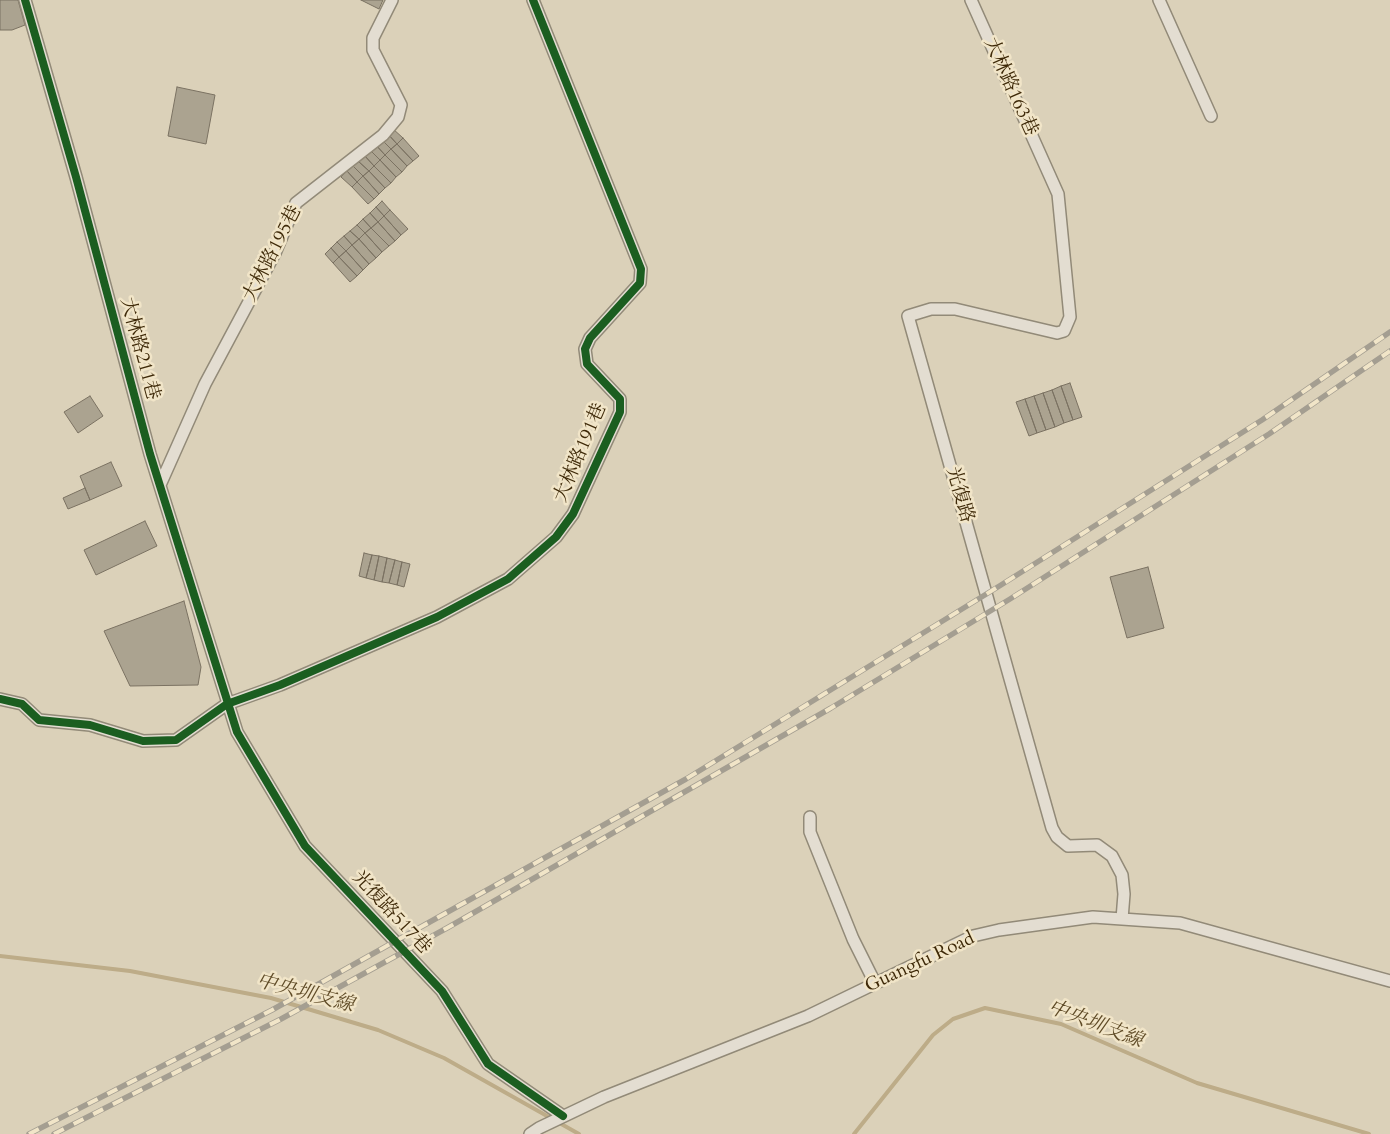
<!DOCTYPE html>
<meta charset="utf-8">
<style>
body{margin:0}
canvas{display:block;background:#dbd1b9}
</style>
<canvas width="1390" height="1134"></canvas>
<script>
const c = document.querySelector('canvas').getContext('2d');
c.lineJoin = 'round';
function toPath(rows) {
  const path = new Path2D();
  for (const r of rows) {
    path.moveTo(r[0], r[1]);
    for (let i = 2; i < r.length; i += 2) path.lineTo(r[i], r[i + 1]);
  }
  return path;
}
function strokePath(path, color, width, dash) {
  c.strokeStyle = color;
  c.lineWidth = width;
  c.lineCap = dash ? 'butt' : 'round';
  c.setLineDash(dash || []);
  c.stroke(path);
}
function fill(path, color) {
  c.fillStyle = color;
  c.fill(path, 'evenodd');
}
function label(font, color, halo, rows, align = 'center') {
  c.font = font + ' Cardo,"Noto Serif TC",serif';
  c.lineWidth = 5;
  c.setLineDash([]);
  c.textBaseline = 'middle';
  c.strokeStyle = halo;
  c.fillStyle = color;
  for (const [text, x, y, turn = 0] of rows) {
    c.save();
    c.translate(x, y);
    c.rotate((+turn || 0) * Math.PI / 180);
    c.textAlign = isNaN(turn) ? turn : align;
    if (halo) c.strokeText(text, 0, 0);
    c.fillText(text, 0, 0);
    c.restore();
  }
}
strokePath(toPath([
 [0,956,130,971,271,998,378,1030,444,1058,579,1134],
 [854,1134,933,1035,953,1019,985,1008,1061,1024,1197,1083,1369,1134]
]), '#bdac88', 4);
const building = toPath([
 [0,0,18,0,25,25,12,30,0,30,0,0],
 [361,0,383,0,379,9,361,0],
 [177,87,215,95,206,144,168,136,177,87],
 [392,128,403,138,397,144,387,133,392,128],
 [387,133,397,144,391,149,381,139,387,133],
 [403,138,419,156,413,161,397,144,403,138],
 [381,139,391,149,385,155,375,144,381,139],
 [375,144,385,155,380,160,370,150,375,144],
 [397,144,413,161,407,166,391,149,397,144],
 [391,149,407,166,402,172,385,155,391,149],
 [370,150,380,160,374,166,364,155,370,150],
 [364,155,374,166,369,171,358,161,364,155],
 [385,155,402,172,396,177,380,160,385,155],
 [380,160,396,177,391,183,374,166,380,160],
 [358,161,369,171,363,176,353,166,358,161],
 [353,166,363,176,357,182,347,171,353,166],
 [374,166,391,183,385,188,369,171,374,166],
 [347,171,357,182,352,187,341,177,347,171],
 [369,171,385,188,379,194,363,176,369,171],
 [363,176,379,194,374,199,357,182,363,176],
 [357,182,374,199,368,204,352,187,357,182],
 [382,201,390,210,384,216,376,207,382,201],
 [376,207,384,216,378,222,370,213,376,207],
 [390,210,408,229,401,235,384,216,390,210],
 [370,213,378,222,371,228,363,219,370,213],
 [384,216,401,235,395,241,378,222,384,216],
 [363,219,371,228,365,233,357,225,363,219],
 [378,222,395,241,389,246,371,228,378,222],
 [357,225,365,233,359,239,350,231,357,225],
 [371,228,389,246,382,252,365,233,371,228],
 [350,231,359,239,352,245,344,236,350,231],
 [365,233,382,252,376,258,359,239,365,233],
 [344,236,352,245,346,251,337,242,344,236],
 [359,239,376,258,369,264,352,245,359,239],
 [337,242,346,251,339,257,331,248,337,242],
 [352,245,369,264,363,270,346,251,352,245],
 [331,248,339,257,333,263,325,254,331,248],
 [346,251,363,270,357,276,339,257,346,251],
 [339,257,357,276,350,282,333,263,339,257],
 [1070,383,1082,417,1073,420,1061,386,1070,383],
 [1061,386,1073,420,1064,423,1052,390,1061,386],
 [1052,390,1064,423,1055,427,1043,393,1052,390],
 [1043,393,1055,427,1046,430,1034,396,1043,393],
 [90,396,103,416,78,433,64,412,90,396],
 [1034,396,1046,430,1037,433,1025,399,1034,396],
 [1025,399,1037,433,1029,436,1016,402,1025,399],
 [111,462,122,486,90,500,80,476,111,462],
 [85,488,90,500,68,509,63,498,85,488],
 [145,521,157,546,96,575,84,550,145,521],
 [364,553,372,555,366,578,359,576,364,553],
 [372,555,379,556,374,580,366,578,372,555],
 [379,556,387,558,382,582,374,580,379,556],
 [387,558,395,560,389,583,382,582,387,558],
 [395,560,402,562,397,585,389,583,395,560],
 [402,562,410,564,404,587,397,585,402,562],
 [1148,567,1164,628,1127,638,1110,577,1148,567],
 [184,601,201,667,198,685,130,686,104,631,184,601]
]);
fill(building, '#aba390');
strokePath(building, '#7b7262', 1);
const minor = toPath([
 [25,0,76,177,150,454,237,732,305,846,442,991,488,1064,563,1116],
 [971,0,1058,194,1070,317,1064,331,1057,333,955,309,931,309,908,316,1052,828,1057,837,1068,846,1097,845,1112,856,1122,875,1124,894,1122,919],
 [1159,0,1211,116],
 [160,485,205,384,275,253,296,203,383,135,398,117,401,105,373,50,373,38,392,0],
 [0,699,22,704,39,720,90,725,143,741,176,740,227,704,280,685,437,617,508,579,556,537,573,514,620,412,620,399,587,364,585,349,590,338,640,283,641,269,533,0],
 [810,817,810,832,853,939,875,983],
 [530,1134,539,1128,604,1097,808,1016,973,936,999,930,1093,917,1180,923,1390,981]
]);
strokePath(minor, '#928a78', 14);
strokePath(minor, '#e3ddd1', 11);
const rail = toPath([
 [29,1134,272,1010,686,779,1001,585,1262,420,1390,332],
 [54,1134,281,1019,447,928,831,708,1010,599,1269,434,1390,351]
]);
strokePath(rail, '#a49e91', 5.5);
strokePath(rail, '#f1e5c8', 4, [11]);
strokePath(toPath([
 [25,0,76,177,150,454,237,732,305,846,442,991,488,1064,563,1116],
 [0,699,22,704,39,720,90,725,143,741,176,740,227,704,280,685,437,617,508,579,556,537,573,514,620,412,620,399,587,364,585,349,590,338,640,283,641,269,533,0]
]), '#1b5e20', 8);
label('19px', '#3e2908', '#f1e5c8', [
 ["大林路163巷",1010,87,66],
 ["大林路195巷",273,254,-63],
 ["大林路211巷",139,349,75],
 ["大林路191巷",581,453,-67],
 ["光復路",959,495,74],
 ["光復路517巷",391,913,47],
 ["Guangfu Road",920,963,-25]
]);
label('italic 20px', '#604c28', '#f1e5c8', [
 ["中央圳支線",305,994,15],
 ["中央圳支線",1095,1025,21]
]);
</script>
